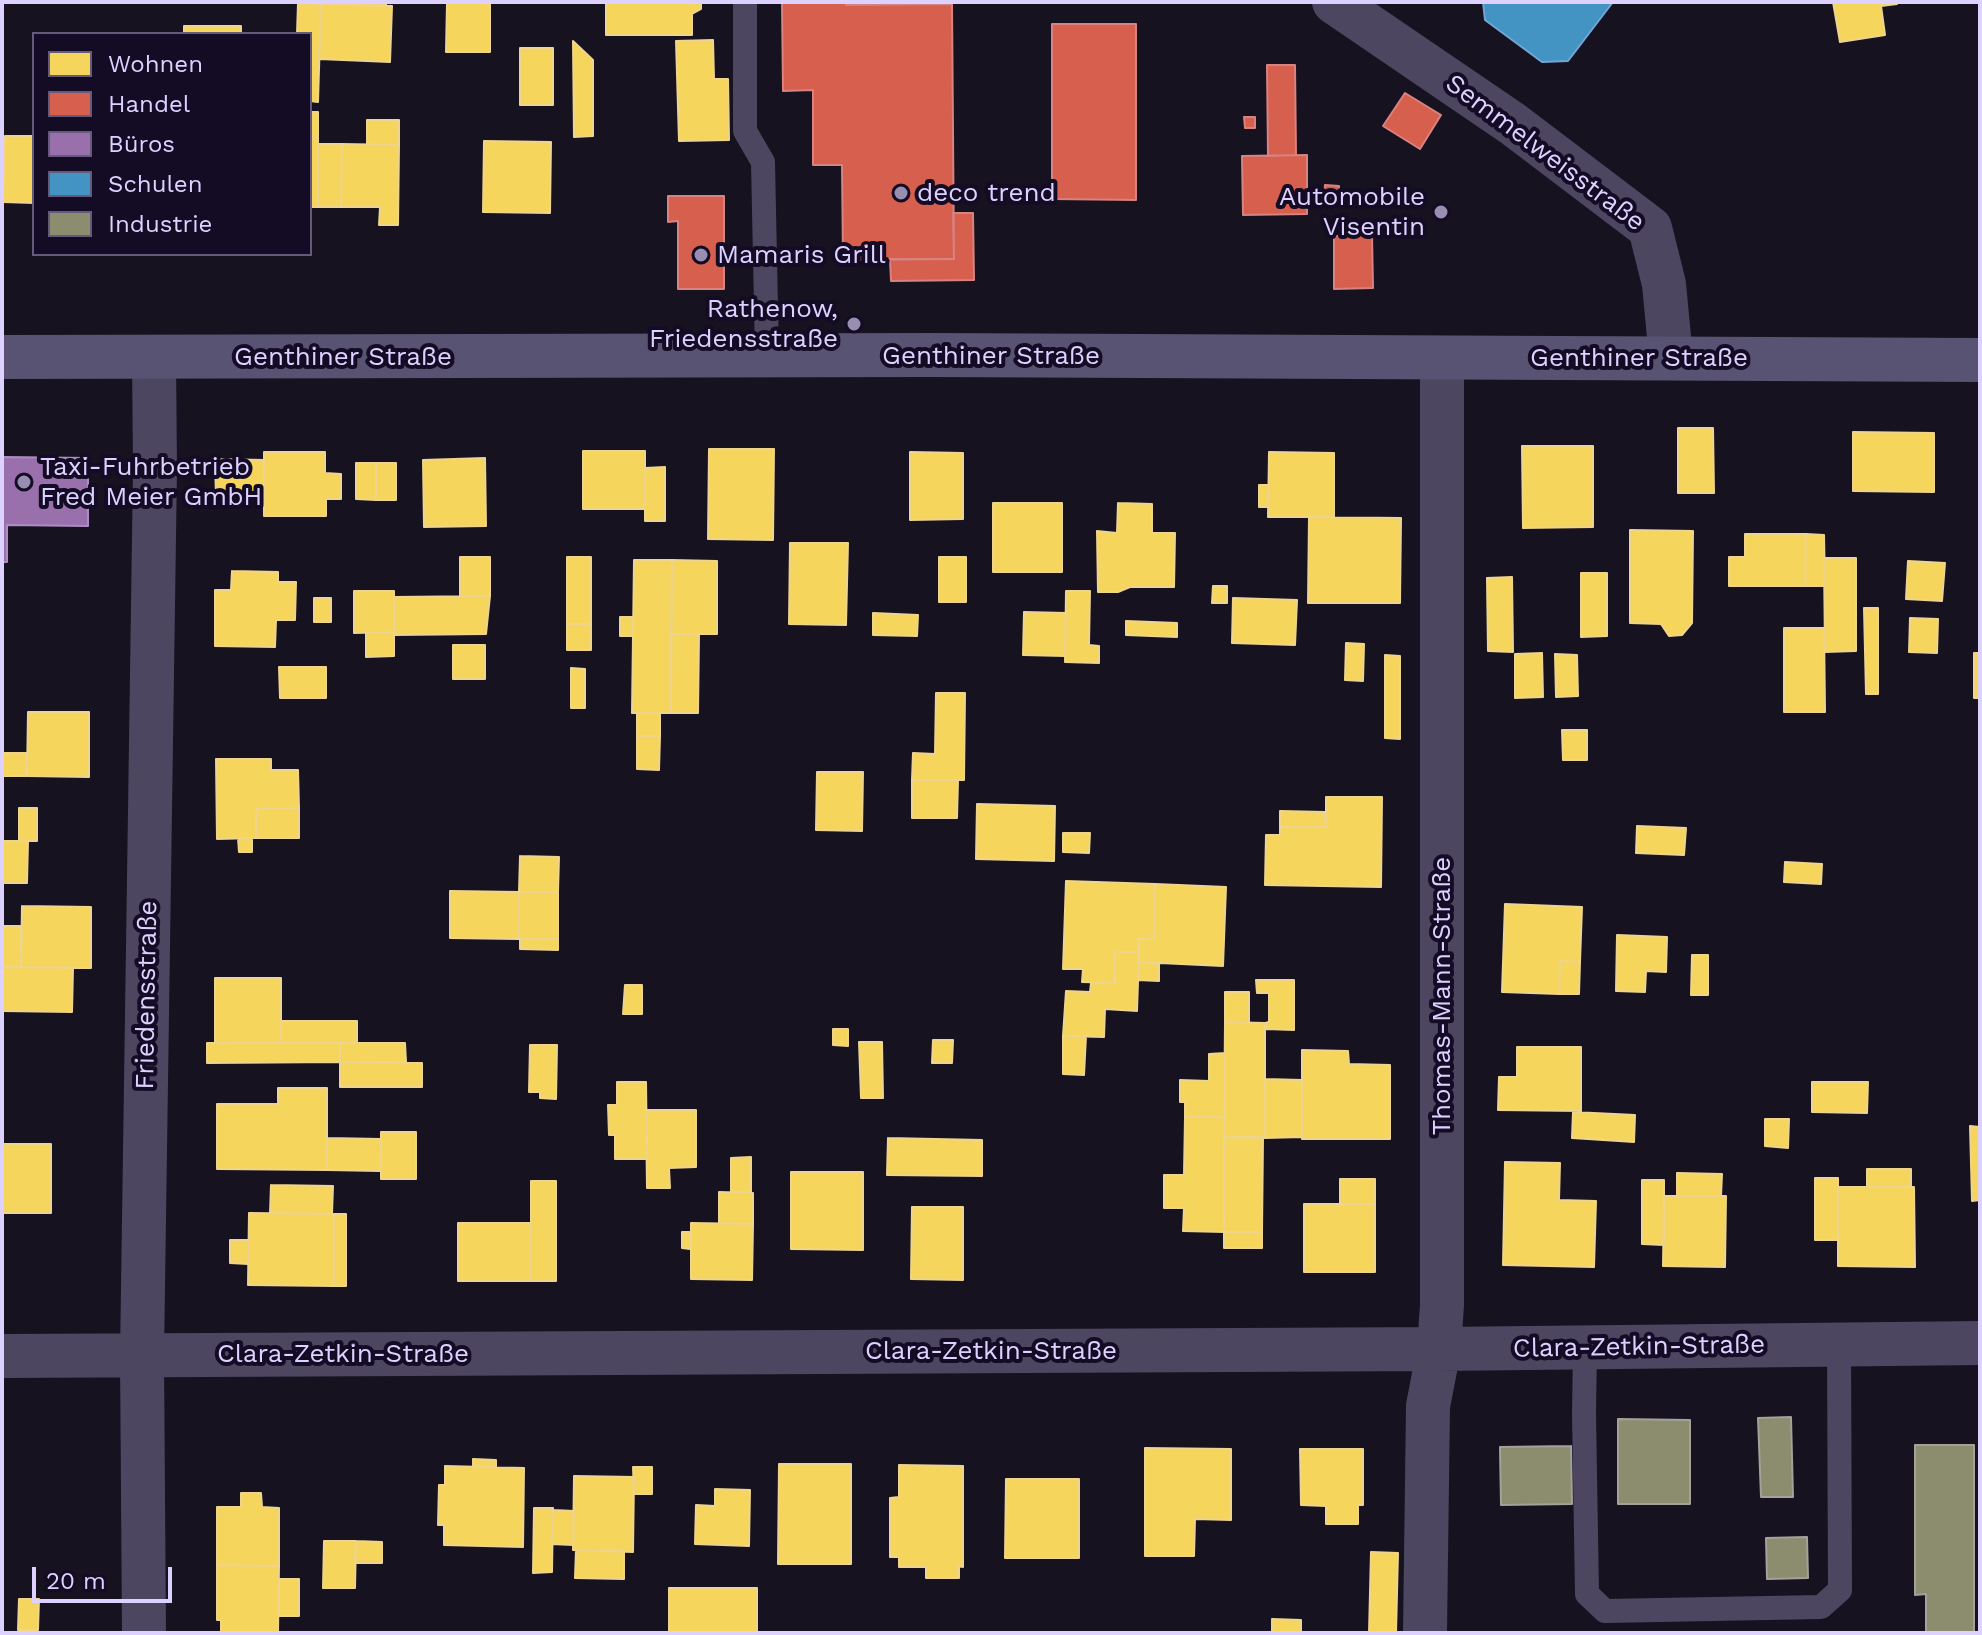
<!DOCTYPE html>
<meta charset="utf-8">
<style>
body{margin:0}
#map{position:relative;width:1982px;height:1635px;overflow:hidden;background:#16121f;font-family:"Work Sans",sans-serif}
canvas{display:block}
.frame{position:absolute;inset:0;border:4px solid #ddd1ff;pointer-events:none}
.legend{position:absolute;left:32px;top:32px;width:280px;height:224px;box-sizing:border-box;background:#140c25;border:2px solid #645b7c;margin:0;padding:10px 14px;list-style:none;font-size:24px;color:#ddd1ff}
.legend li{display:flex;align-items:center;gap:16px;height:40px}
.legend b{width:40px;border:2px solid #645b7c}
.scale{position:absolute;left:32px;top:1567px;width:140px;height:36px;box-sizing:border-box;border:4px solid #ddd1ff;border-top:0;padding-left:10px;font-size:24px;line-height:28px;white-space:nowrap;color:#ddd1ff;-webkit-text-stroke:6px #140c25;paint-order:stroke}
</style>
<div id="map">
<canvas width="1982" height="1635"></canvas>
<div class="frame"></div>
<ul class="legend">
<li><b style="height:22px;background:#f6d55c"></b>Wohnen</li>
<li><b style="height:22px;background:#d6604d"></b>Handel</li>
<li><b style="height:22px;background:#9970ab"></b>Büros</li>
<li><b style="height:22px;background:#4393c3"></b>Schulen</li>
<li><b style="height:22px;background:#8c8c6e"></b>Industrie</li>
</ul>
<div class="scale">20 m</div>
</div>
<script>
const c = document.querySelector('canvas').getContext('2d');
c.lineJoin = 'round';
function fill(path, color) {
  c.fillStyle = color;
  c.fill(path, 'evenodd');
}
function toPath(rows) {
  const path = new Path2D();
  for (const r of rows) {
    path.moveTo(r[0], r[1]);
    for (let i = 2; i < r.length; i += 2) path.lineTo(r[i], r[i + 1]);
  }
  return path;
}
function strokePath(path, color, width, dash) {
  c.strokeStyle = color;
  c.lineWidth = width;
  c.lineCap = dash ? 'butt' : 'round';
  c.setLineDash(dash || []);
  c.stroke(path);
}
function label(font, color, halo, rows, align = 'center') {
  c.font = font + ' "Work Sans",sans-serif';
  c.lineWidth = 8;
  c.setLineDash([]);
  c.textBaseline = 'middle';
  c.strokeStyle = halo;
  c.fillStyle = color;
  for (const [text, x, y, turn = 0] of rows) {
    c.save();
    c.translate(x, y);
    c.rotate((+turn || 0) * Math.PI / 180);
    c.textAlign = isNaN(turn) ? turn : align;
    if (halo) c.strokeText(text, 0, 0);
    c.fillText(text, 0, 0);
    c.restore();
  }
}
const homes = toPath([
 [321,2,386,2,386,6,321,4,321,2],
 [606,2,701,2,701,9,692,14,692,35,606,35,606,2],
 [1833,2,1897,2,1897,4,1881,6,1885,35,1840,42,1833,2],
 [298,3,321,4,318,102,310,101,310,34,297,34,298,3],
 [447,3,490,3,490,52,446,52,447,3],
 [321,4,392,6,390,62,319,59,321,4],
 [184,26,241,26,241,34,184,34,184,26],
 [713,40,714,79,728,79,729,140,679,141,676,41,713,40],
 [573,41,593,60,593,136,574,137,573,41],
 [520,48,553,48,553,105,520,105,520,48],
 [310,112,318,112,318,138,310,137,310,112],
 [367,120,399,120,399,145,367,144,367,120],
 [5,136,34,136,34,203,3,202,5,136],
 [310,137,318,138,318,207,310,207,310,137],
 [484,141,551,142,550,213,483,212,484,141],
 [318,144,342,144,341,207,318,207,318,144],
 [342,144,399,145,398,225,379,225,380,207,341,207,342,144],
 [1678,428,1713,428,1714,493,1678,493,1678,428],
 [1853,432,1934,433,1934,492,1853,491,1853,432],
 [1522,446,1593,446,1593,527,1523,528,1522,446],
 [709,449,774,449,773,540,708,539,709,449],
 [583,451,645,451,645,509,583,509,583,451],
 [264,452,325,452,325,473,341,474,341,499,326,499,326,516,264,516,264,452],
 [910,452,963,453,963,519,910,520,910,452],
 [1269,452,1334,453,1334,517,1268,517,1269,452],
 [485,458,486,526,424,527,423,460,485,458],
 [215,459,264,460,265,498,216,498,215,459],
 [356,463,376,463,376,500,356,499,356,463],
 [376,463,396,463,396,500,376,500,376,463],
 [665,467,665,521,645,521,645,468,665,467],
 [1259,485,1269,485,1268,507,1259,507,1259,485],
 [993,503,1062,503,1062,572,993,572,993,503],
 [1118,503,1152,504,1152,533,1175,533,1174,587,1130,587,1118,592,1098,592,1097,531,1117,533,1118,503],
 [1309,517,1401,518,1400,603,1308,603,1309,517],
 [1630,530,1693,531,1692,623,1682,635,1669,636,1661,624,1630,623,1630,530],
 [1745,534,1806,534,1805,586,1729,586,1729,557,1745,557,1745,534],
 [1806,534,1824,535,1825,586,1805,586,1806,534],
 [790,543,848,543,846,625,789,624,790,543],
 [460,557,490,557,490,596,460,596,460,557],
 [567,557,591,557,591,624,567,624,567,557],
 [939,557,966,557,966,602,939,602,939,557],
 [1824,558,1856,558,1856,651,1825,652,1824,558],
 [634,560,672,560,671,713,632,713,634,560],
 [672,560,717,561,717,634,671,634,672,560],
 [1908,561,1945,563,1942,601,1906,599,1908,561],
 [232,571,278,572,278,582,296,582,295,620,276,620,275,647,215,646,215,590,231,590,232,571],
 [1581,573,1607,573,1607,636,1581,637,1581,573],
 [1512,577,1513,652,1488,651,1487,578,1512,577],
 [1213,586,1227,586,1227,603,1212,603,1213,586],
 [354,591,394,591,394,632,354,633,354,591],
 [1066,591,1090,591,1089,645,1099,646,1099,663,1065,662,1066,591],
 [490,596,486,634,394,635,394,597,490,596],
 [314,598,331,598,331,622,314,622,314,598],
 [1233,598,1297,600,1295,645,1232,643,1233,598],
 [1864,608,1878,608,1878,694,1866,694,1864,608],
 [1024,612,1066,613,1065,656,1023,655,1024,612],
 [873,613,918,615,917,636,873,635,873,613],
 [620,617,633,617,633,636,620,636,620,617],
 [1910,618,1938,619,1937,653,1909,652,1910,618],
 [1126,621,1177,623,1177,637,1126,635,1126,621],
 [567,624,591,624,591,650,567,650,567,624],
 [1784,628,1824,628,1825,712,1784,712,1784,628],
 [394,632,394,656,366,657,366,633,394,632],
 [671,634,699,634,698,713,671,713,671,634],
 [1346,643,1364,644,1363,681,1345,680,1346,643],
 [453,645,485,645,485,679,453,679,453,645],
 [1542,653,1543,697,1515,698,1515,654,1542,653],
 [1974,653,1980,653,1980,698,1974,698,1974,653],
 [1555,654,1577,655,1578,696,1556,697,1555,654],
 [1385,655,1400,656,1400,739,1385,738,1385,655],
 [279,667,326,667,326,698,280,698,279,667],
 [571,668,585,669,585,708,571,708,571,668],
 [936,693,965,693,964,780,912,780,913,753,935,754,936,693],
 [28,712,89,712,89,777,27,776,28,712],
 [637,713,660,713,660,736,637,736,637,713],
 [1562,730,1587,730,1587,760,1563,760,1562,730],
 [637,736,660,736,659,770,637,769,637,736],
 [3,753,27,753,27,776,3,776,3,753],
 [216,759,271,759,271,770,298,770,299,808,256,809,256,838,217,839,216,759],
 [817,772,863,772,862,831,816,830,817,772],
 [912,780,958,780,957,818,912,818,912,780],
 [1326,797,1382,797,1381,887,1265,885,1266,835,1280,835,1280,827,1326,827,1326,797],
 [977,804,1055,806,1054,861,976,859,977,804],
 [19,808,37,808,37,841,19,841,19,808],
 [299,808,299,838,256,838,256,809,299,808],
 [1280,811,1325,812,1326,827,1280,827,1280,811],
 [1637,826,1686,828,1684,855,1636,853,1637,826],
 [1063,833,1090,833,1089,853,1063,852,1063,833],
 [238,838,252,838,252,852,239,852,238,838],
 [2,841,28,841,27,883,2,883,2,841],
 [520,856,559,857,558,892,519,892,520,856],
 [1785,862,1822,864,1821,884,1784,882,1785,862],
 [1066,881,1155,884,1154,939,1139,939,1139,952,1115,952,1115,983,1082,982,1083,969,1063,969,1066,881],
 [1155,884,1226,887,1223,966,1139,962,1139,939,1154,939,1155,884],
 [450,891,519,892,518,939,450,938,450,891],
 [519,892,558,892,558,939,518,939,519,892],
 [1505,904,1582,907,1580,962,1560,961,1559,994,1502,992,1505,904],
 [22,906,91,907,91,968,21,967,22,906],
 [2,926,21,926,21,967,2,967,2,926],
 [1617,935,1667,937,1666,972,1646,971,1645,992,1616,991,1617,935],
 [520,939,558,939,558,950,520,949,520,939],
 [1115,952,1139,952,1137,1011,1105,1009,1104,1037,1063,1036,1066,991,1090,992,1091,983,1115,983,1115,952],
 [1692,955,1708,955,1708,995,1691,995,1692,955],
 [1560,961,1580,962,1579,994,1559,994,1560,961],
 [1139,962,1159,964,1159,981,1138,980,1139,962],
 [2,967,73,968,72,1012,2,1011,2,967],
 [215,978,281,978,281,1042,215,1043,215,978],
 [1256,980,1294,980,1294,1030,1266,1029,1265,1023,1269,1022,1269,993,1257,993,1256,980],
 [625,985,642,985,642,1014,623,1014,625,985],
 [1225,992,1249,992,1249,1023,1225,1022,1225,992],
 [281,1021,357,1021,357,1043,281,1042,281,1021],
 [1225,1022,1265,1023,1265,1138,1224,1137,1225,1022],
 [833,1029,848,1029,848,1046,833,1045,833,1029],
 [1063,1036,1086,1036,1084,1075,1063,1074,1063,1036],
 [933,1040,953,1040,952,1063,932,1063,933,1040],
 [859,1042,882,1042,883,1098,861,1098,859,1042],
 [207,1043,340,1043,340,1062,207,1063,207,1043],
 [340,1043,405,1043,406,1062,340,1062,340,1043],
 [530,1045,557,1045,556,1099,540,1098,540,1092,529,1092,530,1045],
 [1517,1047,1581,1047,1581,1111,1498,1110,1499,1077,1517,1077,1517,1047],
 [1302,1050,1348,1051,1349,1064,1390,1065,1390,1139,1302,1139,1302,1050],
 [1225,1053,1225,1117,1185,1117,1185,1102,1180,1102,1180,1080,1209,1081,1209,1054,1225,1053],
 [340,1062,422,1063,422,1087,340,1087,340,1062],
 [1265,1079,1302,1080,1302,1137,1265,1138,1265,1079],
 [617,1082,646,1082,647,1159,615,1159,615,1135,609,1135,608,1105,617,1105,617,1082],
 [1812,1082,1868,1082,1867,1113,1812,1112,1812,1082],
 [278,1088,327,1088,327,1170,217,1169,217,1104,278,1104,278,1088],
 [646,1110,696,1110,696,1167,669,1168,670,1188,647,1188,646,1110],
 [1573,1112,1635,1115,1634,1142,1572,1138,1573,1112],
 [1185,1117,1225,1117,1224,1232,1183,1231,1184,1208,1164,1208,1164,1175,1184,1175,1185,1117],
 [1765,1119,1789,1119,1788,1148,1765,1146,1765,1119],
 [1970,1126,1980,1127,1980,1200,1972,1201,1970,1126],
 [381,1132,416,1132,416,1179,381,1179,381,1132],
 [1224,1137,1263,1137,1262,1232,1224,1232,1224,1137],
 [327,1138,381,1139,380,1171,327,1170,327,1138],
 [888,1138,982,1140,982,1176,887,1175,888,1138],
 [2,1144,51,1144,51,1213,2,1213,2,1144],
 [751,1157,751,1192,731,1192,731,1158,751,1157],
 [1505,1162,1560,1163,1559,1200,1596,1201,1594,1267,1503,1265,1505,1162],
 [1867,1169,1911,1169,1911,1187,1867,1187,1867,1169],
 [791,1172,863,1172,863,1250,791,1249,791,1172],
 [1677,1173,1722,1174,1721,1196,1677,1196,1677,1173],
 [1815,1178,1838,1178,1838,1240,1815,1240,1815,1178],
 [1340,1179,1375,1179,1375,1204,1340,1204,1340,1179],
 [1642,1180,1664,1180,1664,1245,1642,1244,1642,1180],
 [531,1181,556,1181,556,1281,531,1281,531,1181],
 [271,1185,333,1186,332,1214,270,1213,271,1185],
 [1838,1187,1914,1187,1915,1267,1838,1266,1838,1187],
 [719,1192,753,1193,753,1224,719,1223,719,1192],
 [1664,1196,1726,1196,1725,1267,1663,1266,1664,1196],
 [1304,1204,1375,1204,1375,1272,1304,1272,1304,1204],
 [912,1207,963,1207,963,1280,911,1279,912,1207],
 [249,1213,334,1214,334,1286,248,1285,249,1213],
 [334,1214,346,1214,346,1286,334,1286,334,1214],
 [458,1223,531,1223,531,1281,458,1281,458,1223],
 [691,1223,753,1224,752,1280,691,1279,691,1223],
 [682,1232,691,1232,690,1249,682,1248,682,1232],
 [1224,1232,1262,1232,1262,1248,1224,1248,1224,1232],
 [230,1240,249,1240,248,1264,230,1263,230,1240],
 [1145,1448,1231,1449,1231,1520,1195,1519,1194,1556,1145,1556,1145,1448],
 [1300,1449,1363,1449,1363,1505,1358,1505,1358,1524,1326,1524,1326,1506,1301,1505,1300,1449],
 [473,1459,496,1460,496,1467,473,1466,473,1459],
 [779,1464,851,1464,851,1564,778,1564,779,1464],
 [899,1465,963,1466,963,1567,959,1566,959,1578,926,1578,926,1567,899,1567,899,1557,890,1557,890,1498,899,1497,899,1465],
 [445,1466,524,1468,523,1547,444,1545,444,1525,438,1525,439,1485,445,1485,445,1466],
 [633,1467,652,1467,652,1494,634,1494,633,1467],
 [574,1476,634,1477,633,1552,573,1550,574,1476],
 [1006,1479,1079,1479,1079,1558,1005,1558,1006,1479],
 [715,1489,750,1490,749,1546,695,1544,696,1505,715,1506,715,1489],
 [241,1493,261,1493,262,1507,279,1508,279,1566,217,1565,217,1507,241,1507,241,1493],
 [534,1508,553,1508,552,1572,533,1573,534,1508],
 [553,1510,574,1511,573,1545,552,1544,553,1510],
 [324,1541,356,1541,355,1588,323,1588,324,1541],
 [356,1541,382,1542,382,1563,355,1563,356,1541],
 [576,1550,624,1551,624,1579,575,1578,576,1550],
 [1371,1552,1398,1553,1396,1633,1369,1633,1371,1552],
 [217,1565,279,1566,278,1633,221,1633,221,1620,217,1620,217,1565],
 [279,1579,299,1579,299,1616,279,1616,279,1579],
 [669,1588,757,1588,757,1633,669,1633,669,1588],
 [19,1599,39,1599,38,1630,18,1630,19,1599],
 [1272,1619,1301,1620,1301,1633,1272,1633,1272,1619]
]);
fill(homes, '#f6d55c');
strokePath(homes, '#eed48d', 2);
const shops = toPath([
 [782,2,846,2,846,5,952,4,954,259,843,260,842,165,813,165,813,90,783,91,782,2],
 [1052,24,1136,24,1136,200,1052,199,1052,24],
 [1267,65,1295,65,1296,155,1268,156,1267,65],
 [1405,93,1441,115,1420,149,1383,126,1405,93],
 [1244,117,1255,117,1255,128,1245,128,1244,117],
 [1307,155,1307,214,1243,215,1242,156,1307,155],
 [1325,185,1339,186,1339,199,1324,199,1325,185],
 [668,196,724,196,724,289,678,289,678,221,668,222,668,196],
 [953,213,973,213,974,280,891,281,890,259,954,259,953,213],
 [1372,235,1373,288,1334,289,1334,236,1372,235]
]);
fill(shops, '#d6604d');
strokePath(shops, '#d88282', 2);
const offices = toPath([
 [2,457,88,458,88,526,7,525,7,562,2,562,2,457]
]);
fill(offices, '#9970ab');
strokePath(offices, '#ad8dc4', 2);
const schools = toPath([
 [1483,2,1613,2,1568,61,1542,62,1485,20,1483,2]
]);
fill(schools, '#4393c3');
strokePath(schools, '#71a6d5', 2);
const industry = toPath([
 [1791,1417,1793,1497,1761,1497,1758,1418,1791,1417],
 [1618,1419,1690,1420,1690,1504,1618,1504,1618,1419],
 [1915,1445,1974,1445,1974,1633,1926,1633,1926,1594,1915,1595,1915,1445],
 [1571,1446,1572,1504,1501,1505,1500,1447,1571,1446],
 [1807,1537,1808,1578,1767,1579,1766,1538,1807,1537]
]);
fill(industry, '#8c8c6e');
strokePath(industry, '#a4a19a', 2);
strokePath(toPath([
 [745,2,745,131,763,162,767,356],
 [1585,1348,1584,1414,1587,1594,1605,1611,1821,1607,1840,1590,1839,1344]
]), '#4c4661', 24);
strokePath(toPath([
 [1334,2,1513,124,1650,228,1664,284,1671,358],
 [2,1356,1439,1349,1980,1343],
 [144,1633,142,1355,155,469,154,358],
 [1425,1633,1428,1406,1439,1349,1442,1305,1442,359]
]), '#4c4661', 44);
strokePath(toPath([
 [2,357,931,355,1980,360]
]), '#595373', 44);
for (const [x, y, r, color] of [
 [901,193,8,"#978eb1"],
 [1441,212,8,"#978eb1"],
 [701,255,8,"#978eb1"],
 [854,324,8,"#978eb1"],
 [24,482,8,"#978eb1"]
]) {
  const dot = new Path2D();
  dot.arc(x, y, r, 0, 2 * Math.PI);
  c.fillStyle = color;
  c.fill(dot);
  strokePath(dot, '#140c25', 3);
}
label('26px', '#ddd1ff', '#140c25', [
 ["Semmelweisstraße",1545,153,37],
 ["Genthiner Straße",991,356],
 ["Genthiner Straße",343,357],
 ["Genthiner Straße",1639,358],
 ["Friedensstraße",147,995,-89],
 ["Thomas-Mann-Straße",1442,996,-90],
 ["Clara-Zetkin-Straße",1639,1347,-1],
 ["Clara-Zetkin-Straße",991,1351],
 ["Clara-Zetkin-Straße",343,1354]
]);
label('26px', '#ddd1ff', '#140c25', [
 ["deco trend",917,193],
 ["Automobile",1425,197,"right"],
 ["Visentin",1425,227,"right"],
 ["Mamaris Grill",717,255],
 ["Rathenow,",838,309,"right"],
 ["Friedensstraße",838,339,"right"],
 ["Taxi-Fuhrbetrieb",40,467],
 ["Fred Meier GmbH",40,497]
], 'left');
</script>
